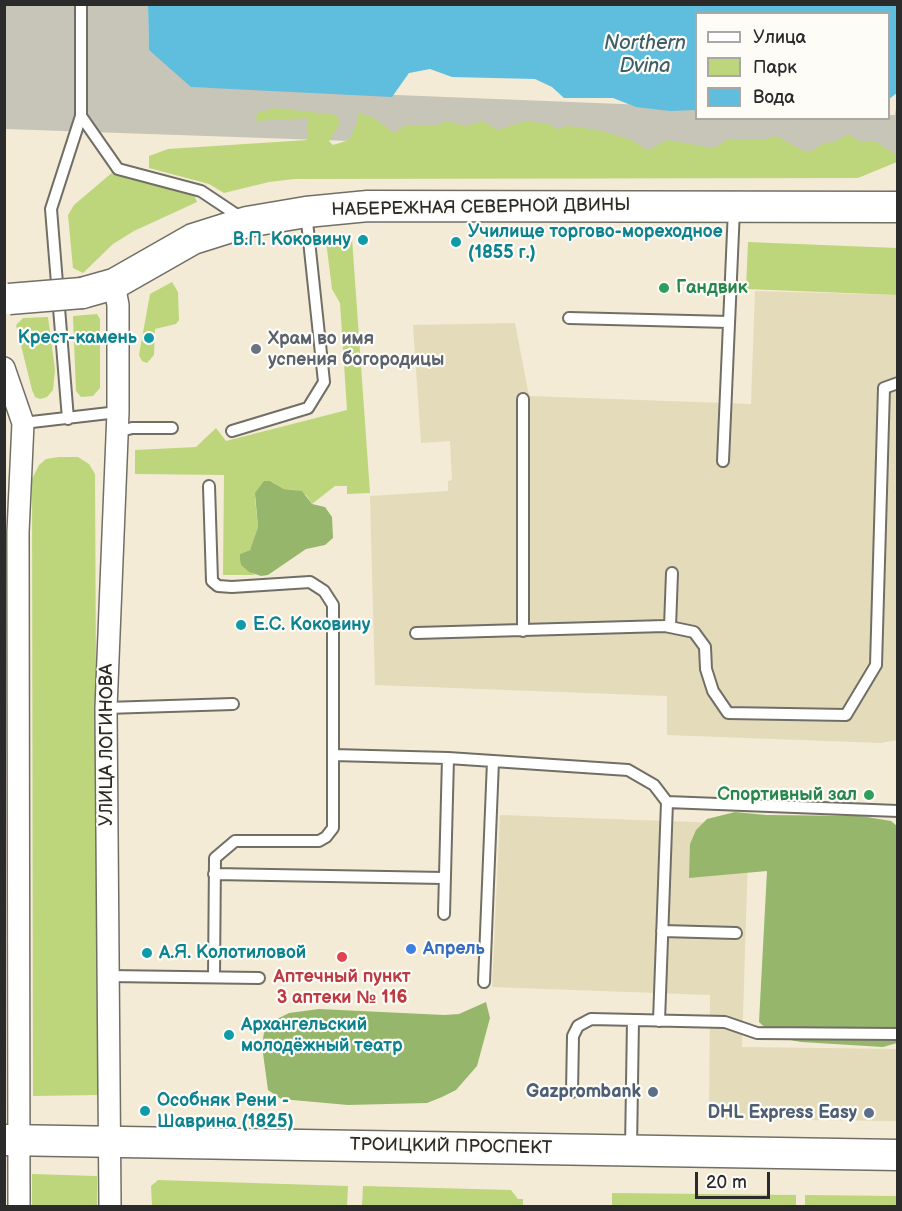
<!DOCTYPE html>
<meta charset="utf-8">
<style>
body{margin:0}
#map{position:relative;width:902px;height:1211px;overflow:hidden;background:#f3ebd5;font-family:"Balsamiq Sans",sans-serif}
canvas{display:block}
.frame{position:absolute;inset:0;border:6px solid #2b2b2b;pointer-events:none}
.legend{position:absolute;left:695px;top:12px;width:195px;height:108px;box-sizing:border-box;background:#fdfcf7;border:2px solid #a9a8a5;margin:0;padding:8px 10px;list-style:none;font-size:18px;color:#2b2b2b}
.legend li{display:flex;align-items:center;gap:12px;height:30px}
.legend b{width:30px;border:2px solid #a9a8a5}
.scale{position:absolute;left:695px;top:1172px;width:75px;height:27px;box-sizing:border-box;border:3px solid #2b2b2b;border-top:0;padding-left:8px;font-size:18px;line-height:21px;white-space:nowrap;color:#2b2b2b;-webkit-text-stroke:4px #fdfcf7;paint-order:stroke}
</style>
<div id="map">
<canvas width="902" height="1211"></canvas>
<div class="frame"></div>
<ul class="legend">
<li><b style="height:8px;background:#fff"></b>Улица</li>
<li><b style="height:16px;background:#bdd67b"></b>Парк</li>
<li><b style="height:16px;background:#5fbddd"></b>Вода</li>
</ul>
<div class="scale">20 m</div>
</div>
<script>
const c = document.querySelector('canvas').getContext('2d');
c.lineJoin = 'round';
function fill(path, color) {
  c.fillStyle = color;
  c.fill(path, 'evenodd');
}
function toPath(rows) {
  const path = new Path2D();
  for (const r of rows) {
    path.moveTo(r[0], r[1]);
    for (let i = 2; i < r.length; i += 2) path.lineTo(r[i], r[i + 1]);
  }
  return path;
}
function strokePath(path, color, width, dash) {
  c.strokeStyle = color;
  c.lineWidth = width;
  c.lineCap = dash ? 'butt' : 'round';
  c.setLineDash(dash || []);
  c.stroke(path);
}
function label(font, color, halo, rows, align = 'center') {
  c.font = font + ' "Balsamiq Sans",sans-serif';
  c.lineWidth = 4.5;
  c.setLineDash([]);
  c.textBaseline = 'middle';
  c.strokeStyle = halo;
  c.fillStyle = color;
  for (const [text, x, y, turn = 0] of rows) {
    c.save();
    c.translate(x, y);
    c.rotate((+turn || 0) * Math.PI / 180);
    c.textAlign = isNaN(turn) ? turn : align;
    if (halo) c.strokeText(text, 0, 0);
    c.fillText(text, 0, 0);
    c.restore();
  }
}
fill(toPath([
 [755,291,897,295,897,740,881,743,667,735,667,696,375,685,370,496,448,491,448,481,452,480,450,441,421,443,413,325,515,323,529,396,751,404],
 [500,815,749,824,742,1047,897,1049,897,1121,709,1119,710,995,492,987]
]), '#e4dbba');
fill(toPath([
 [5,4,148,5,149,50,197,87,696,107,696,118,888,118,889,115,895,115,898,94,897,160,5,129]
]), '#c6c5b8');
fill(toPath([
 [275,108,336,115,340,123,329,141,333,145,349,140,357,123,357,115,360,113,374,118,394,133,406,125,438,125,445,121,466,126,483,121,497,130,526,121,548,124,557,129,568,126,598,130,629,139,648,150,668,140,711,148,718,146,727,139,762,140,776,136,806,152,814,150,823,143,835,142,848,134,859,141,875,141,896,155,897,162,858,178,294,179,269,182,224,193,209,184,149,168,149,156,168,149,307,140,307,118,256,121,257,113],
 [114,171,194,195,197,202,134,231,113,244,83,273,73,268,68,215,74,205],
 [352,238,370,493,347,494,347,486,335,486,312,504,306,495,296,490,284,489,270,481,262,486,255,498,258,527,252,545,250,550,240,554,241,565,255,575,223,575,224,475,135,474,135,450,196,447,216,428,226,441,347,410,340,303,332,289,326,241],
 [748,242,897,248,897,295,746,289],
 [172,282,178,292,179,320,176,324,155,329,154,355,147,363,142,361,139,355,150,294],
 [97,314,100,319,100,388,93,396,81,397,76,391,73,316],
 [48,317,55,370,53,390,47,397,40,399,35,397,32,390,16,325,23,318],
 [59,457,78,457,89,464,95,474,98,1095,33,1096,32,479,39,465,46,459],
 [32,1174,97,1176,97,1206,32,1206],
 [158,1180,348,1186,347,1206,152,1206,151,1186],
 [363,1186,511,1190,518,1199,523,1199,523,1206,362,1206],
 [612,1193,796,1195,796,1206,612,1206],
 [805,1195,897,1196,897,1206,805,1206]
]), '#bdd67b');
fill(toPath([
 [264,481,270,481,284,489,302,491,312,504,325,507,332,517,333,538,325,545,306,549,268,575,261,576,249,572,241,565,240,560,240,554,250,550,258,527,255,493],
 [735,812,766,815,861,816,891,821,897,826,897,1043,883,1047,801,1042,785,1039,770,1032,759,1022,767,871,689,878,690,844,696,830,707,819],
 [486,1002,490,1018,477,1066,456,1090,442,1097,427,1103,348,1105,281,1099,268,1090,262,1046,264,1032,275,1020,289,1013,319,1009,444,1015,459,1014]
]), '#96b76b');
fill(toPath([
 [148,5,897,5,897,93,889,99,888,14,696,14,696,110,670,111,636,107,613,98,564,98,552,87,535,79,452,77,430,69,409,73,392,97,191,87,149,50]
]), '#5fbddd');
const lane = toPath([
 [81,116,118,169,201,191,243,219],
 [569,318,729,322],
 [68,419,51,209,81,116,81,4],
 [23,423,118,412],
 [232,431,308,408,324,382,306,212],
 [117,432,132,428,172,428],
 [723,461,734,209],
 [209,486,212,581,218,586,232,587,310,582,324,591,333,605,333,828,326,837,319,841,235,841,215,858,214,977],
 [670,627,672,573],
 [523,631,523,399],
 [416,633,665,626,694,632,705,647,706,669,713,691,728,713,846,715,876,665,884,388,898,383],
 [106,708,233,704],
 [333,755,448,758,628,770,654,785,667,802,659,1021],
 [667,802,898,811],
 [214,874,444,878],
 [444,914,448,758],
 [662,931,736,933],
 [108,976,259,978],
 [484,982,493,761],
 [572,1092,573,1036,578,1026,591,1019,725,1022,757,1033,898,1034],
 [631,1149,633,1020]
]);
const street = toPath([
 [4,368,23,423,18,532,19,1206],
 [110,1206,106,708,118,412,118,305,114,284]
]);
const secondary = toPath([
 [82,293,114,284,193,239,247,222,306,212,368,206,898,207],
 [4,1140,898,1155]
]);
strokePath(lane, '#716e66', 14);
strokePath(street, '#716e66', 24);
strokePath(secondary, '#716e66', 33);
strokePath(lane, '#fff', 10);
strokePath(street, '#fff', 21);
strokePath(secondary, '#fff', 30);
const secondaryBridge = toPath([
 [9,299,82,293]
]);
strokePath(secondaryBridge, '#716e66', 33, []);
strokePath(secondaryBridge, '#fff', 30);
for (const [x, y, r, color] of [
 [363,240,6,"#0f9aa8"],
 [456,242,6,"#0f9aa8"],
 [664,288,6,"#2e9e5b"],
 [149,338,6,"#0f9aa8"],
 [256,349,6,"#6b7280"],
 [241,625,6,"#0f9aa8"],
 [869,795,6,"#2e9e5b"],
 [411,949,6,"#3f7fe0"],
 [147,953,6,"#0f9aa8"],
 [342,957,6,"#e0444e"],
 [229,1035,6,"#0f9aa8"],
 [653,1092,6,"#5c6f8a"],
 [145,1111,6,"#0f9aa8"],
 [869,1113,6,"#5c6f8a"]
]) {
  const dot = new Path2D();
  dot.arc(x, y, r, 0, 2 * Math.PI);
  c.fillStyle = color;
  c.fill(dot);
  strokePath(dot, '#fdfcf7', 2);
}
label('18px', '#2b2b2b', '#fdfcf7', [
 ["НАБЕРЕЖНАЯ СЕВЕРНОЙ ДВИНЫ",481,208,-1],
 ["УЛИЦА ЛОГИНОВА",107,745,-90],
 ["ТРОИЦКИЙ ПРОСПЕКТ",451,1147,1]
]);
label('bold 18px', '#0d838f', '#fdfcf7', [
 ["Училище торгово-мореходное",468,232],
 ["(1855 г.)",468,253],
 ["В.П. Коковину",351,240,"right"],
 ["Крест-камень",137,338,"right"],
 ["Е.С. Коковину",253,625],
 ["А.Я. Колотиловой",159,953],
 ["Архангельский",241,1025],
 ["молодёжный театр",241,1046],
 ["Особняк Рени -",157,1101],
 ["Шаврина (1825)",157,1122]
], 'left');
label('bold 18px', '#27864d', '#fdfcf7', [
 ["Гандвик",676,288],
 ["Спортивный зал",857,795,"right"]
], 'left');
label('bold 18px', '#5b616d', '#fdfcf7', [
 ["Храм во имя",268,339],
 ["успения богородицы",268,360]
], 'left');
label('bold 18px', '#366cbe', '#fdfcf7', [
 ["Апрель",423,949]
], 'left');
label('bold 18px', '#be3a42', '#fdfcf7', [
 ["Аптечный пункт",342,977],
 ["3 аптеки № 116",342,998]
]);
label('bold 18px', '#4e5e75', '#fdfcf7', [
 ["Gazprombank",641,1092],
 ["DHL Express Easy",857,1113]
], 'right');
label('italic 20px', '#3d5e69', '#fdfcf7', [
 ["Northern",645,44],
 ["Dvina",645,67]
]);
</script>
